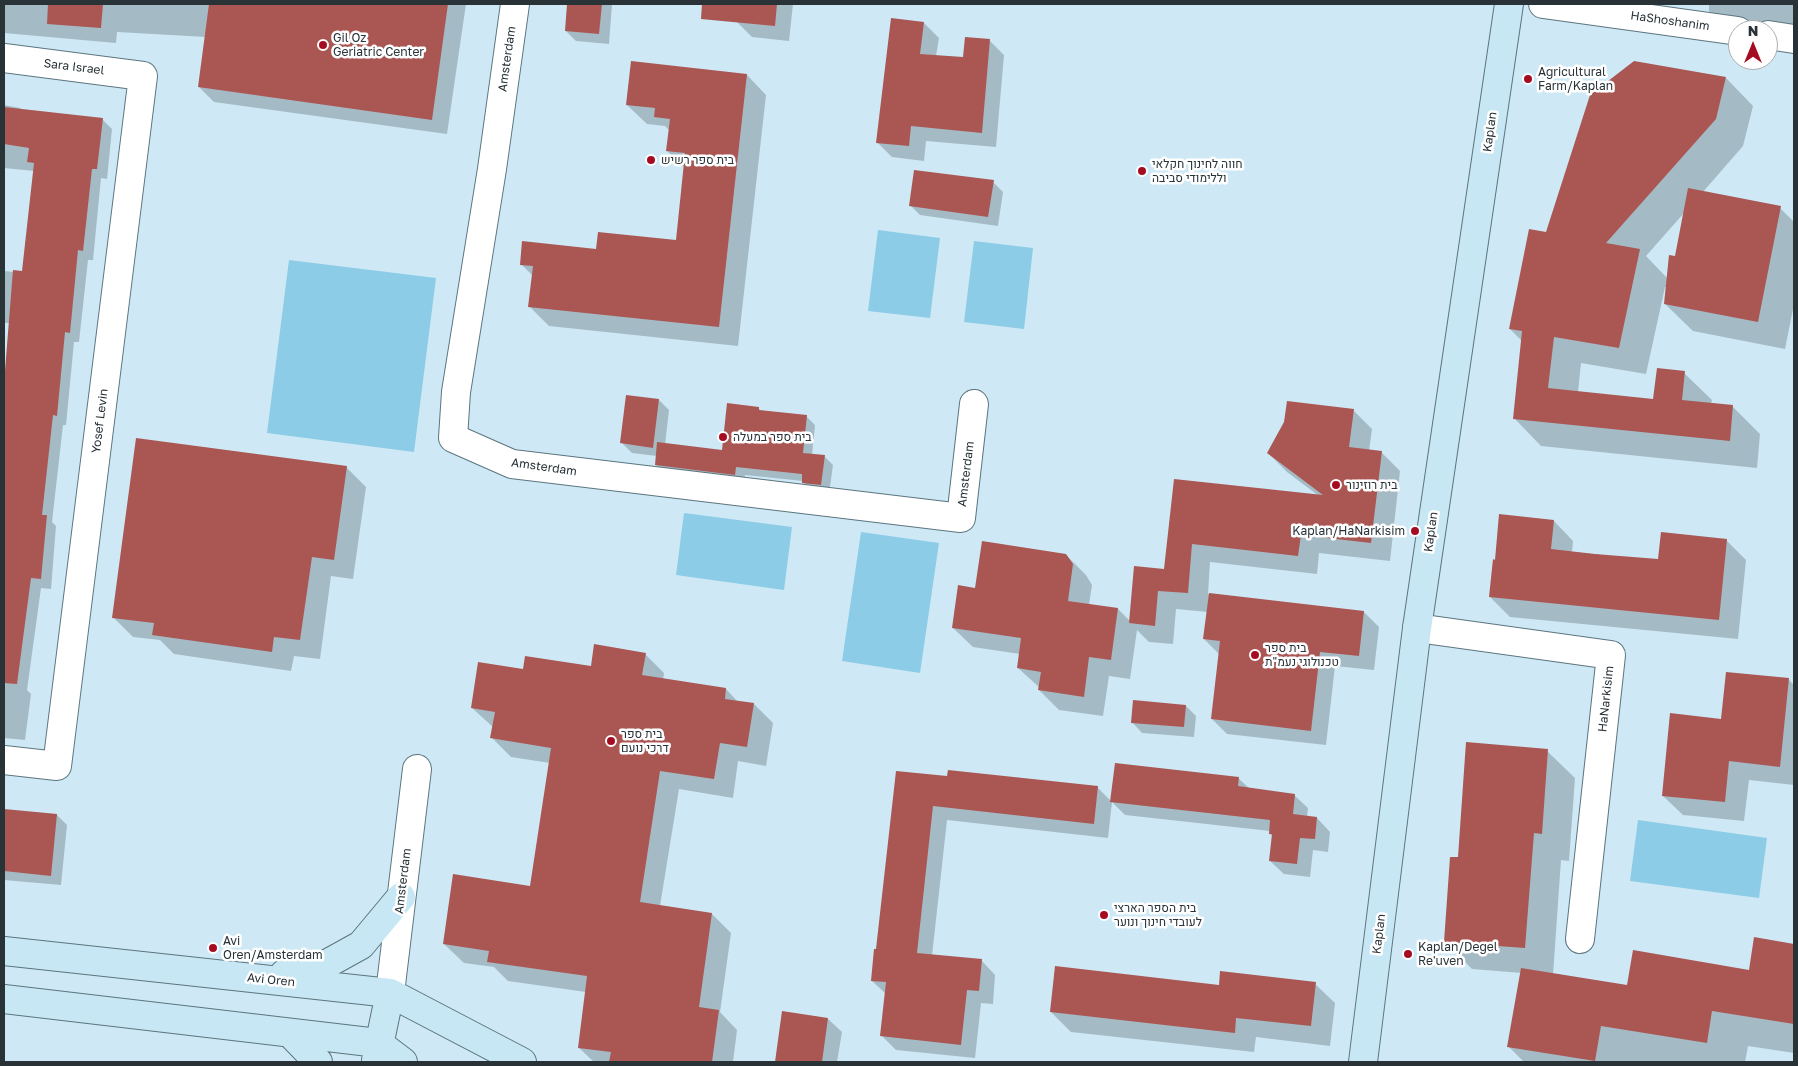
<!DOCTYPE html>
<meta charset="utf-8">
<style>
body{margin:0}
#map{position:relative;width:1798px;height:1066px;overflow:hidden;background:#cee9f5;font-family:"Golos Text",sans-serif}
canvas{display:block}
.frame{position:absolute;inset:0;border:5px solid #283237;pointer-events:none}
.north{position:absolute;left:1728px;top:20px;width:50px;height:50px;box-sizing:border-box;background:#fff;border:1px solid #a9adaf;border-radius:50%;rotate:0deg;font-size:14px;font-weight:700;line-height:20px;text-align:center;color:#283237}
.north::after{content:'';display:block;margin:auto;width:18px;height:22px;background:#a50c21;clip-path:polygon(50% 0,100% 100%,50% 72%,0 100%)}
</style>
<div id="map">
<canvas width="1798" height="1066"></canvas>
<div class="frame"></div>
<div class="north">N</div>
</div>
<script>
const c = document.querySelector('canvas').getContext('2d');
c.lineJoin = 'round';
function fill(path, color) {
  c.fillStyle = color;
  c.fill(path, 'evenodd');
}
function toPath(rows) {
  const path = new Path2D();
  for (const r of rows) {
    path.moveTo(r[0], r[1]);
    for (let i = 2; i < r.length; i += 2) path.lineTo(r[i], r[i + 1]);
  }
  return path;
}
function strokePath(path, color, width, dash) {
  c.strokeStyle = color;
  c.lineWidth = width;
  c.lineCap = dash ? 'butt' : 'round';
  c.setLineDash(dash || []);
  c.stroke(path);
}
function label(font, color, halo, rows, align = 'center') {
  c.font = font + ' "Golos Text",Heebo,sans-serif';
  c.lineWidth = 5;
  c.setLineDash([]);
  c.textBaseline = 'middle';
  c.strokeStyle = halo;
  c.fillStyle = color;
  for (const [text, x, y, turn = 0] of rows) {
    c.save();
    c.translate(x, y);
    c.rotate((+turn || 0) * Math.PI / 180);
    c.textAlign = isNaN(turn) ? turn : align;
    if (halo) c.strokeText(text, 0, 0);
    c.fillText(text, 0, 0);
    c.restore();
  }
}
fill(toPath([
 [878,230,940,238,930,318,868,311],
 [974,241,1033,248,1024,329,964,322],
 [289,260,436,278,414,452,267,433],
 [684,513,792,527,784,590,676,575],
 [861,532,939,543,920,673,842,661],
 [1638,820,1767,838,1759,898,1630,881]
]), '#8dcce6');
fill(toPath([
 [4,4,466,4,447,134,214,102,199,87,206,37,117,32,116,43,4,33],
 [569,4,612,4,609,44,576,41,566,31],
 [738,4,793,4,789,41,752,37,737,22],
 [1709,4,1794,4,1794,34,1724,26,1709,11],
 [924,23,939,38,936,56,964,58,989,40,1004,55,996,147,926,141,924,161,892,157,877,142],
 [747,75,766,95,738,346,549,326,529,306,533,276,521,264,597,251,677,241,685,168,667,151,670,131,665,126,647,124,627,105],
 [1726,78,1753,106,1743,146,1702,193,1780,208,1794,222,1794,304,1785,349,1693,331,1665,304,1667,287,1665,287,1646,374,1581,363,1578,392,1655,400,1684,373,1712,400,1711,404,1733,407,1760,434,1757,468,1541,446,1514,418,1522,341,1510,329,1547,233],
 [1684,213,1676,257,1668,279,1646,256],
 [4,105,20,108,23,111,102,119,112,129,107,179,101,178,93,260,88,260,79,342,74,342,66,425,63,425,52,522,56,526,51,589,41,588,27,690,31,694,25,740,4,738,4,396,10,327,9,323,4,323,4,271,24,273,34,171,4,168],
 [993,182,1003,192,998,226,920,215,910,205],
 [659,400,669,410,665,445,723,451,758,408,762,412,806,416,815,425,812,455,824,456,833,465,829,494,812,492,803,481,745,475,744,483,665,474,656,465,657,456,632,453,622,443],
 [1353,410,1372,429,1369,451,1381,452,1400,471,1390,561,1319,553,1317,574,1210,562,1208,594,1364,612,1379,627,1374,670,1335,666,1326,745,1227,734,1212,719,1219,654,1204,639,1208,612,1176,609,1173,644,1149,642,1137,630,1130,679,1109,676,1103,716,1059,710,1039,690,1040,688,1018,668,1020,654,973,647,953,628,977,589,1066,555,1086,575,1092,585,1089,605,1118,609,1131,622,1165,570,1175,480,1319,496,1287,472,1268,453],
 [346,467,366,487,353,579,331,576,320,659,294,656,291,671,174,654,160,640,133,637,113,617],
 [1554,521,1573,541,1572,552,1659,561,1726,540,1746,560,1738,639,1510,617,1490,597,1496,561],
 [645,654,664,673,663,680,726,689,738,702,754,704,773,723,766,766,738,761,733,798,679,789,660,906,712,914,731,933,720,1012,737,1030,733,1062,594,1062,579,1048,586,992,508,981,494,967,464,963,444,944,531,887,550,763,511,757,492,738,493,727,472,708,524,671,592,668],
 [1788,679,1794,685,1794,785,1749,780,1744,821,1683,815,1663,796,1722,720],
 [1186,706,1196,716,1194,737,1142,733,1132,722],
 [1547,751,1575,778,1569,861,1561,860,1553,975,1628,987,1750,971,1755,939,1794,945,1794,1053,1748,1046,1745,1062,1646,1062,1637,1061,1636,1062,1524,1062,1508,1046,1522,973,1472,969,1445,942,1459,859],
 [949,771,1098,788,1111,801,1238,778,1250,789,1294,795,1308,808,1307,817,1317,818,1330,832,1328,852,1313,850,1310,877,1284,874,1270,861,1273,837,1270,834,1270,831,1125,815,1112,802,1108,838,947,820,932,956,981,960,995,975,993,1004,981,1003,975,1058,896,1050,882,1036,886,994,872,981,878,950,897,772,948,778],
 [4,811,57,815,67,825,61,885,4,880],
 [1315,984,1335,1003,1330,1046,1256,1037,1254,1052,1071,1032,1051,1012,1220,986],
 [783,1012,828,1019,842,1032,837,1062,776,1062]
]), '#0003');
fill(toPath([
 [48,4,103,4,101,28,47,24],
 [209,4,448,4,432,120,198,87],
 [567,4,602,4,599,34,565,31],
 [702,4,777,4,775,26,701,19],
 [891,18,924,22,920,54,963,57,965,37,990,39,982,133,911,126,909,146,876,143],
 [631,61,747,74,719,327,528,307,533,266,520,265,522,241,596,249,598,232,676,240,685,153,666,151,670,119,654,117,655,108,626,105],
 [1634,61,1726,77,1716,119,1606,243,1640,249,1619,348,1554,337,1548,388,1653,399,1657,368,1685,371,1682,400,1733,405,1730,441,1513,419,1522,331,1509,329,1529,229,1546,232,1590,95],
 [4,107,103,118,97,169,92,169,83,251,78,250,70,333,65,332,57,416,53,415,42,515,47,515,41,579,31,578,17,684,4,683,4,383,13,270,22,271,34,163,27,162,29,148,4,144],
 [914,170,994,180,988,217,909,206],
 [1688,188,1781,206,1758,322,1664,304,1669,255,1675,256],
 [626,395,659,399,653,448,620,443],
 [1287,401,1354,409,1349,447,1382,451,1371,543,1301,535,1298,556,1192,544,1188,593,1158,591,1155,626,1129,623,1134,566,1164,569,1174,479,1323,495,1267,453,1284,422],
 [727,403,759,407,759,410,807,415,803,453,825,455,821,485,802,483,802,474,736,467,735,475,655,465,657,442,722,450],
 [136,438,347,466,334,560,312,557,300,640,274,637,272,652,152,635,154,623,112,618],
 [1499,514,1554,520,1551,549,1595,554,1658,559,1661,532,1727,539,1719,620,1489,597,1493,559,1495,560],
 [982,541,1066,554,1073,564,1068,601,1118,608,1111,660,1089,657,1084,697,1038,690,1041,672,1017,668,1021,638,952,628,958,585,975,588],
 [1209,593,1364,611,1359,656,1320,652,1311,731,1211,719,1220,641,1203,639],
 [594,644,646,653,642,675,726,688,725,699,754,703,747,747,720,743,714,779,660,771,640,902,712,913,699,1007,719,1010,712,1062,609,1062,611,1052,578,1048,587,976,487,962,489,951,443,944,453,874,530,886,551,748,490,738,495,712,471,708,478,662,523,669,525,656,591,666],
 [1726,672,1789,678,1780,767,1729,761,1725,802,1662,796,1670,713,1721,719],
 [1133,700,1186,705,1184,727,1131,723],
 [1466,742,1548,749,1542,834,1534,833,1525,948,1444,942,1450,857,1458,857],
 [1115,763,1239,777,1238,786,1295,794,1293,814,1317,817,1315,839,1300,838,1297,864,1269,861,1272,834,1269,834,1270,820,1110,802],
 [948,770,1098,786,1094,824,933,806,917,953,982,959,979,991,967,990,961,1045,880,1036,886,982,871,981,874,949,876,949,896,771,947,776],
 [4,809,57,814,51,876,4,871],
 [1754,937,1794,944,1794,1024,1712,1011,1707,1043,1601,1026,1595,1061,1507,1047,1521,968,1627,985,1633,950,1749,970],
 [1055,966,1219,985,1220,971,1316,982,1311,1026,1236,1018,1235,1033,1050,1012],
 [782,1011,828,1018,822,1062,775,1062]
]), '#aa5653');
const street = toPath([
 [515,4,492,169,456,392,453,438,512,464,961,518,974,404],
 [1543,4,1738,31],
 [1768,35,1794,39],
 [4,58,143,76,57,766,4,760],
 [1417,628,1611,655,1580,939],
 [390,993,417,769]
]);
const secondary = toPath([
 [4,951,390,993,522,1062],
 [284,974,323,966,361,945,401,897],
 [4,999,378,1043,403,1062],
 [290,1033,318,1062],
 [376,1060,390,993],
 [1363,1062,1417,628,1509,4]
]);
strokePath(street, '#5c757f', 30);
strokePath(secondary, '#5c757f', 30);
strokePath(street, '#fff', 28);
strokePath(secondary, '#c6e7f3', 28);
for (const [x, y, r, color] of [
 [323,45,5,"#a50c21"],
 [1528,79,5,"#a50c21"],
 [651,160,5,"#a50c21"],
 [1142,171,5,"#a50c21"],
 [723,437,5,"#a50c21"],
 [1336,485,5,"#a50c21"],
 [1415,531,5,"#a50c21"],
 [1255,655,5,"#a50c21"],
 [611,741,5,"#a50c21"],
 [1104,915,5,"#a50c21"],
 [213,948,5,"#a50c21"],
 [1408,954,5,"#a50c21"]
]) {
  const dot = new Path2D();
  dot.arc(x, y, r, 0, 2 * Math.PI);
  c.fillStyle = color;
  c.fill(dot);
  strokePath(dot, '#fff', 2);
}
label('12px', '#283237', '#fff', [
 ["HaShoshanim",1670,21,8],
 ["Amsterdam",507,59,-82],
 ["Sara Israel",74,67,7],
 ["Kaplan",1490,132,-82],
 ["Yosef Levin",100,421,-83],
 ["Amsterdam",544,467,8],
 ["Amsterdam",966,474,-83],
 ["Kaplan",1431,532,-82],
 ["HaNarkisim",1606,699,-84],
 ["Amsterdam",403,881,-83],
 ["Kaplan",1379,934,-83],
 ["Avi Oren",271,980,6]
]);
label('12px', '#283237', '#fff', [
 ["Gil Oz",333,38],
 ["Geriatric Center",333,52],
 ["Agricultural",1538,72],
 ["Farm/Kaplan",1538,86],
 ["בית ספר רשיש",661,160],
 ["חווה לחינוך חקלאי",1152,164],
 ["וללימודי סביבה",1152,178],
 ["בית ספר במעלה",733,437],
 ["בית רוזינור",1346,485],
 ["Kaplan/HaNarkisim",1405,531,"right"],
 ["בית ספר",1265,648],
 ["טכנולוגי נעמ\"ת",1265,662],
 ["בית ספר",621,734],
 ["דרכי נועם",621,748],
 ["בית הספר הארצי",1114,908],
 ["לעובדי חינוך ונוער",1114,922],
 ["Avi",223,941],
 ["Oren/Amsterdam",223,955],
 ["Kaplan/Degel",1418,947],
 ["Re'uven",1418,961]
], 'left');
</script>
